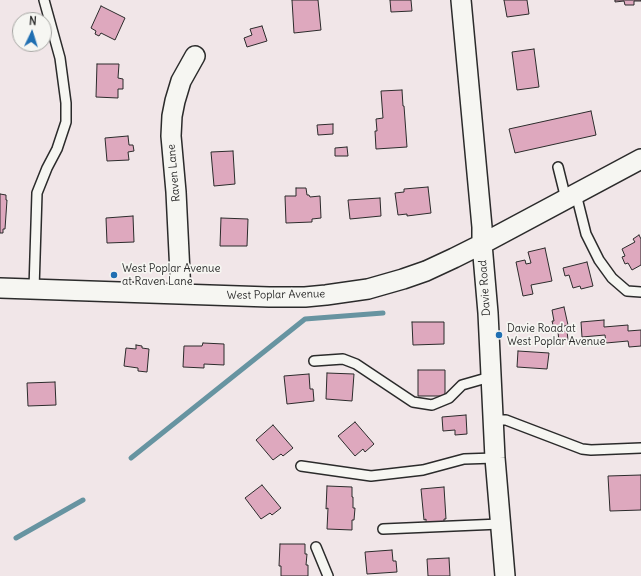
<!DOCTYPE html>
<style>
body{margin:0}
#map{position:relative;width:641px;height:576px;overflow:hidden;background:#f1e6e8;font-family:Delius,sans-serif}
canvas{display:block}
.north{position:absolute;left:12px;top:12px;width:40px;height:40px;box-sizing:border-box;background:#f6f6f2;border:1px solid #a5a5a2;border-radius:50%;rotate:4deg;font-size:11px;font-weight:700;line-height:16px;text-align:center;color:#2b2b2b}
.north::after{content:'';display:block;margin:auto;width:14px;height:18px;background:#1f6fb2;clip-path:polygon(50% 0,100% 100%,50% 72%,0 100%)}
</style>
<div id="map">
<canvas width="641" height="576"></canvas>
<div class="north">N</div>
</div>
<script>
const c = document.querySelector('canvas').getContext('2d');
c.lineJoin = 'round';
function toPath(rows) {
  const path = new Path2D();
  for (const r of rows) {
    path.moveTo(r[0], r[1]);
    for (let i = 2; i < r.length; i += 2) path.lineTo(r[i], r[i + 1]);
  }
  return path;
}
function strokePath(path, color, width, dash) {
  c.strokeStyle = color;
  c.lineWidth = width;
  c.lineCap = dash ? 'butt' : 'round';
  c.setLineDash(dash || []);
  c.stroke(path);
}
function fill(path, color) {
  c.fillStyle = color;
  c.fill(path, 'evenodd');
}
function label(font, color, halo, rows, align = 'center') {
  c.font = font + ' Delius,sans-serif';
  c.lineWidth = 3.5;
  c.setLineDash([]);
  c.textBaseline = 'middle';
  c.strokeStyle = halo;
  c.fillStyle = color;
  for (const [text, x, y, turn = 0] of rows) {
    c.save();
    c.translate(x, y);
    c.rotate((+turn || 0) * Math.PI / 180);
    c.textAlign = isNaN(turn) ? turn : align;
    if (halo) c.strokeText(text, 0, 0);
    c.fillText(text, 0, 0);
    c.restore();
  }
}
strokePath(toPath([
 [131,458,305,319,383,313],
 [16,538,83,500]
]), '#6794a1', 5);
const building = toPath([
 [292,0,318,0,321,30,294,33,292,0],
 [390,0,411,0,412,11,391,12,390,0],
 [504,0,527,0,529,14,507,17,504,0],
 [615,0,641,0,641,1,634,1,634,5,625,5,624,1,615,2,615,0],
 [101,6,125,18,115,40,101,33,99,36,95,34,96,31,91,28,101,6],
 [262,26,267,41,247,47,244,38,252,35,250,29,262,26],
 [534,49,539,87,517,90,512,52,534,49],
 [97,64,119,64,118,78,123,79,123,89,118,89,118,98,96,97,97,64],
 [402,90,403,106,404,106,407,147,376,149,375,131,377,131,376,119,383,118,381,91,402,90],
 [591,111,596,135,515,153,509,129,591,111],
 [333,124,333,134,318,135,317,125,333,124],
 [128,136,129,145,133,145,134,151,128,152,129,160,107,161,105,138,128,136],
 [347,147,348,156,335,156,335,148,347,147],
 [233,151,235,184,214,186,211,152,233,151],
 [428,187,431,213,407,216,407,214,398,215,395,193,404,192,404,189,428,187],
 [296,188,306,188,307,195,309,195,310,197,320,196,321,218,312,219,312,222,286,223,285,196,296,196,296,188],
 [0,194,6,195,6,200,7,200,5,229,3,229,3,233,0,233,0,194],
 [380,198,381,216,350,219,348,200,380,198],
 [133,216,134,242,107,243,106,218,133,216],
 [221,218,248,219,247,246,220,246,221,218],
 [639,235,641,239,641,265,632,270,628,263,625,264,622,257,625,256,622,249,635,242,633,239,639,235],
 [545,248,552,281,531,285,533,294,523,296,516,262,525,260,526,264,531,263,528,252,545,248],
 [587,262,593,286,581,289,580,286,573,288,569,275,565,276,563,268,587,262],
 [564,307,568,325,554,329,552,321,554,321,552,310,564,307],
 [604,320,604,327,628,325,628,331,641,330,641,346,629,347,628,341,606,343,605,335,582,337,581,322,604,320],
 [412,322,444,322,444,344,413,345,412,322],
 [567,331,568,340,559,341,558,332,567,331],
 [203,343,224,344,224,365,204,364,204,368,183,367,184,346,202,346,203,343],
 [136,345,142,346,142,348,149,349,147,372,138,371,138,368,124,366,126,348,136,349,136,345],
 [518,351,549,353,547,369,517,367,518,351],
 [418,370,445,370,445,396,418,396,418,370],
 [327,373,354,374,352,401,326,399,327,373],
 [309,374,310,389,313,389,314,401,287,404,284,376,309,374],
 [55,382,56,405,28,406,27,383,55,382],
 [466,415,467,434,455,435,455,430,443,431,442,417,466,415],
 [355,422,374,444,365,452,363,449,355,456,338,436,355,422],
 [273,425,293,448,283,456,281,454,273,460,256,440,273,425],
 [641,475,641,510,610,511,608,476,641,475],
 [262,485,281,508,272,515,270,513,261,519,245,498,262,485],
 [327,486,352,487,352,497,353,497,353,508,355,508,354,520,352,520,352,530,327,529,328,508,326,509,327,486],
 [444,487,446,519,444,519,444,523,426,525,426,519,424,520,421,489,444,487],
 [280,544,305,544,305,554,307,554,306,565,308,565,308,576,281,576,281,566,279,566,280,544],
 [392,550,393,561,396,561,397,572,367,574,365,552,392,550],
 [449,558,450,576,428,576,427,559,449,558]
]);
fill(building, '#dea8be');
strokePath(building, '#2b2b2b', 1);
const service = toPath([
 [558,167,566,199],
 [576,194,586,234,599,260,612,278,627,291,641,292],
 [34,289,37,193,47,168,57,149,66,122,66,103,60,58,44,0],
 [314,361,343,359,356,364,413,402,432,405,449,398,462,385,490,377],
 [493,420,506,420,582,449,591,450,641,448],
 [301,466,371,476,423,470,464,459,495,458],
 [383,529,500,524],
 [316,547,328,576]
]);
const minor = toPath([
 [461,0,482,227,482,244,488,313,495,458,505,576],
 [0,288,269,297,305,297,326,295,368,289,403,279,426,271,454,258,482,244,641,159],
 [181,294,176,192,171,136,172,116,175,101,181,81,195,56]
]);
strokePath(service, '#2b2b2b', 12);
strokePath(minor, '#2b2b2b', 22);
strokePath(service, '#f6f6f2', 9);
strokePath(minor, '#f6f6f2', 19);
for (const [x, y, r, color] of [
 [114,275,4,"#1f6fb2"],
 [499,335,4,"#1f6fb2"]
]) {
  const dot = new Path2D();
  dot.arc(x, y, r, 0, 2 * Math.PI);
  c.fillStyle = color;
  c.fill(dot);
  strokePath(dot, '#f6f6f2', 1.5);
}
label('11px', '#2b2b2b', '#f6f6f2', [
 ["Raven Lane",174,173,-95],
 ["Davie Road",485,288,-94],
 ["West Poplar Avenue",276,295,-1]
]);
label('11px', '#2b2b2b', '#f6f6f2', [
 ["West Poplar Avenue",122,269],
 ["at Raven Lane",122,282],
 ["Davie Road at",507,329],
 ["West Poplar Avenue",507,342]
], 'left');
</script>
